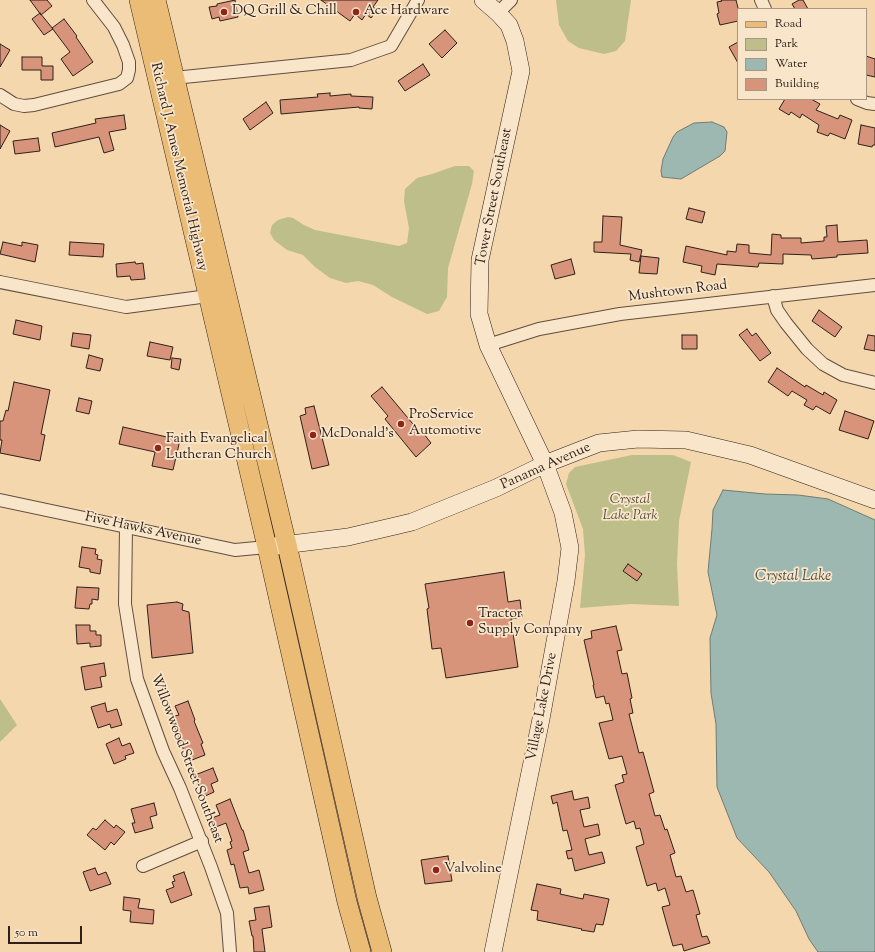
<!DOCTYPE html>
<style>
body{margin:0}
#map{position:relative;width:875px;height:952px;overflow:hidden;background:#f4d7ad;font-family:"Sorts Mill Goudy",serif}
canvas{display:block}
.legend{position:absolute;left:737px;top:8px;width:130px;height:92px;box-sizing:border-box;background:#f8e5ca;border:1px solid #a79683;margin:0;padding:5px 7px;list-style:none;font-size:12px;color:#2e2019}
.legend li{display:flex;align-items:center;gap:8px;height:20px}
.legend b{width:20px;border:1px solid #a79683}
.scale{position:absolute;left:8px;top:926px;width:74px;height:18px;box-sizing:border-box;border:2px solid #2e2019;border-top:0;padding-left:5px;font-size:12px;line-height:14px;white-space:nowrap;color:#2e2019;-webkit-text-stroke:3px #f8e5ca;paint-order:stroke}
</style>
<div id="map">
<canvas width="875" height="952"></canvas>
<ul class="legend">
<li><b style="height:5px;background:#eabc76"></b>Road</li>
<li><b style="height:11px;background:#bdbe89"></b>Park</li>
<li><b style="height:11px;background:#9cb8b0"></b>Water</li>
<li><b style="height:11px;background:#d8947a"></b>Building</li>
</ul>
<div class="scale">50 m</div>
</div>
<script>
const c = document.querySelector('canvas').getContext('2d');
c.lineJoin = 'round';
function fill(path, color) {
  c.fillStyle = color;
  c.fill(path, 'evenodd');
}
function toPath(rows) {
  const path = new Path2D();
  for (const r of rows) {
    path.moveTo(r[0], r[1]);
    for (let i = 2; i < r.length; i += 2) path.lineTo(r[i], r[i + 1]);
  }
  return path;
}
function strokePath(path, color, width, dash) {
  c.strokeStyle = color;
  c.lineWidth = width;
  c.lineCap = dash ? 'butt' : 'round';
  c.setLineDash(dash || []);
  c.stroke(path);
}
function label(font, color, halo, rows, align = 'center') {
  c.font = font + ' "Sorts Mill Goudy",serif';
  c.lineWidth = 3.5;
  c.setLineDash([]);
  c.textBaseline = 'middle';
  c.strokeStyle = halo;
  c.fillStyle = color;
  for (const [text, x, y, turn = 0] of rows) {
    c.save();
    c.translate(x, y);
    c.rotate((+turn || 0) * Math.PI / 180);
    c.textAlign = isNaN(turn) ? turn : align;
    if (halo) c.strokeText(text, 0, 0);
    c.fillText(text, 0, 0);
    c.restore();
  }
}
fill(toPath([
 [556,0,631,0,625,41,616,51,604,54,579,48,568,41,559,25],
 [455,166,469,166,474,171,472,184,448,268,447,297,439,311,427,314,392,297,373,285,358,281,346,283,330,278,315,267,303,255,287,250,274,240,270,233,272,225,278,220,288,217,293,218,304,225,315,230,399,246,407,243,409,228,404,201,405,189,417,178,432,174],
 [632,455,673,455,691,462,679,521,677,564,679,606,631,604,580,608,585,555,583,529,566,484,569,473,575,467],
 [0,699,17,725,0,742]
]), '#bdbe89');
const water = toPath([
 [712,122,724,127,727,132,725,151,720,156,681,179,662,177,661,171,663,159,673,137,677,132,694,123,712,122],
 [723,490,765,494,798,495,828,499,875,520,875,952,818,952,809,939,796,911,769,872,737,838,717,787,716,724,711,693,710,638,717,615,708,572,712,529,713,510,723,490]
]);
fill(water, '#9cb8b0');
strokePath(water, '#707b74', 1);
const building = toPath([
 [30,0,47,0,52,6,41,15,30,0],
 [235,0,238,17,220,21,219,17,212,19,209,7,217,6,217,4,235,0],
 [321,0,378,0,373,7,377,10,371,18,366,14,362,20,355,14,350,21,321,0],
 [721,0,736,0,738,8,738,21,720,25,717,14,719,13,717,2,722,1,721,0],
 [799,0,803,0,808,9,795,9,792,4,799,0],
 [40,13,53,29,44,35,32,19,40,13],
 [64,19,77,36,76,37,93,62,73,76,61,59,70,52,52,28,64,19],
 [445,30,457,43,442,58,429,44,445,30],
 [738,42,738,63,729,47,738,42],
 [0,44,10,50,0,67,0,44],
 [866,56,875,59,875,77,866,75,866,56],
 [22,57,42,57,42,66,53,66,53,80,41,80,41,70,22,70,22,57],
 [423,64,430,75,405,91,398,81,423,64],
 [330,93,330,96,351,94,351,96,373,97,372,109,359,108,359,107,281,114,280,100,318,97,317,94,330,93],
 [785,99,811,99,820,104,816,110,838,119,840,115,852,120,845,139,830,133,828,136,817,132,819,125,802,114,800,118,791,112,789,115,779,109,785,99],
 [266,102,273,113,250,130,243,119,266,102],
 [124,115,126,129,109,132,114,150,104,153,99,137,55,147,52,133,96,123,95,119,124,115],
 [0,125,10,131,0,149,0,125],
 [861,125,875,128,875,145,873,145,872,147,858,144,861,125],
 [38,138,40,151,15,154,13,141,38,138],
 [689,208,705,212,702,223,686,219,689,208],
 [603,216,622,217,620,245,642,250,639,262,630,260,631,254,594,252,594,242,602,242,603,216],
 [837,225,838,242,867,240,868,253,837,255,837,257,812,259,811,255,783,254,783,264,759,263,758,267,717,264,715,275,701,272,702,266,683,262,686,246,727,255,727,251,736,252,737,244,749,245,749,253,771,255,772,234,781,235,781,238,801,238,801,243,824,241,824,237,827,237,826,226,837,225],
 [3,242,22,246,22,242,38,245,35,262,0,254,3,242],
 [70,242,104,244,103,257,69,255,70,242],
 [641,256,659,258,657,274,639,273,641,256],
 [571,259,575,274,555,279,551,265,571,259],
 [135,262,136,264,143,263,145,279,131,280,130,276,117,277,116,264,135,262],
 [819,310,842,327,835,337,812,321,819,310],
 [16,320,42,326,40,340,13,334,16,320],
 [747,329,752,336,756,333,771,353,760,361,739,335,747,329],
 [73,333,91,335,89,349,71,346,73,333],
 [682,335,697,335,697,349,682,349,682,335],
 [868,335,875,336,875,351,864,349,868,335],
 [150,342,173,347,170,360,147,356,150,342],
 [89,355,103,359,100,371,86,368,89,355],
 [172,358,181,359,179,370,171,368,172,358],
 [777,368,805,387,806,385,823,395,824,392,837,400,830,414,816,406,813,410,804,405,807,400,792,391,788,396,768,382,777,368],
 [14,382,50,390,41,434,45,435,40,461,0,453,2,440,0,440,0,421,3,421,6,410,8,411,14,382],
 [382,387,418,430,420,429,431,443,416,457,385,419,388,416,371,396,382,387],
 [79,398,92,401,89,414,76,411,79,398],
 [314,406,329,465,312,469,300,416,306,414,305,408,314,406],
 [845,411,874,421,868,439,839,430,845,411],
 [123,427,180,440,173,470,152,466,155,452,119,444,123,427],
 [82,547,96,549,95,554,98,555,97,559,102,560,100,574,90,572,90,569,79,567,82,547],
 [628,564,642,574,637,581,623,571,628,564],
 [504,572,508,602,520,600,522,617,511,619,518,667,446,678,441,648,432,649,427,609,429,608,425,584,504,572],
 [77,587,99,588,98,600,92,599,92,604,90,604,89,609,75,608,77,587],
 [177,602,183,604,182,610,189,612,193,653,152,658,147,605,177,602],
 [76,625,90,625,90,631,96,631,96,635,101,635,101,646,90,647,90,643,77,644,76,625],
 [616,626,622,650,617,651,622,674,627,673,632,698,630,699,633,713,629,714,639,753,643,752,654,792,649,794,655,816,660,815,665,830,667,829,675,853,670,855,676,877,681,876,686,892,693,890,700,914,696,915,702,937,707,936,710,943,684,951,682,944,673,946,667,925,662,907,670,905,665,888,658,891,656,883,647,886,636,847,644,844,640,828,636,829,634,821,626,824,615,785,624,782,622,775,627,774,622,756,609,759,599,723,613,720,609,703,606,704,604,696,596,698,593,685,594,685,584,640,592,638,591,631,616,626],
 [104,663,106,676,100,677,102,687,85,690,81,667,104,663],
 [188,701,195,720,194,721,203,743,201,744,205,755,192,760,188,749,184,751,171,717,179,715,175,706,188,701],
 [105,703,107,712,117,709,122,725,111,728,110,724,98,728,91,707,105,703],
 [119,738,122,746,130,743,134,753,125,756,126,759,114,764,106,744,119,738],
 [213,768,218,781,211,784,214,792,203,797,195,775,213,768],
 [572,791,574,800,588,797,590,808,580,810,584,827,598,824,600,835,585,839,589,855,602,852,605,863,575,871,572,858,568,859,566,851,572,850,567,830,563,831,557,802,553,804,551,796,572,791],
 [230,799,242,830,243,830,249,850,243,852,249,873,259,870,264,890,249,894,248,887,240,888,234,864,231,865,227,850,232,848,230,842,232,841,226,823,216,827,212,818,220,815,216,805,230,799],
 [154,803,157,815,150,817,153,828,135,833,132,823,135,823,131,809,154,803],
 [105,820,114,828,116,825,125,832,114,845,111,842,105,850,87,835,93,828,96,830,105,820],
 [448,856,452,881,425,884,421,860,448,856],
 [95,868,98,875,106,872,111,884,90,891,83,872,95,868],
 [184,872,192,895,171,903,166,890,174,887,172,882,175,881,173,876,184,872],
 [537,884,561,889,560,894,583,899,584,894,609,899,603,925,596,924,594,932,581,930,582,929,537,920,538,911,531,910,537,884],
 [124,897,140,899,138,908,154,910,153,924,130,922,131,911,123,910,124,897],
 [269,906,272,927,262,929,265,952,254,952,253,936,252,936,249,921,256,920,254,908,269,906]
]);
fill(building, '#d8947a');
strokePath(building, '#2e2019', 1);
const street = toPath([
 [761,0,765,9],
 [498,13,511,0],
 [174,78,351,60,391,46,418,0],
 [0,95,14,104,24,106,34,105,119,84,127,78,129,70,129,62,123,45,114,27,93,0],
 [857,99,867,103,875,104],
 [0,282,126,307,208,296],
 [773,296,777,310,786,323,807,349,823,364,843,375,875,383],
 [488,345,539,329,620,314,875,285],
 [0,500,235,550,267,547],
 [126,527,125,604,137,679,163,751,180,788,211,867,227,913,230,952],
 [143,866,202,841]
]);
const secondary = toPath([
 [483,0,498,13,509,25,515,41,521,71,480,260,479,314,488,345,545,464,563,513,570,548,566,581,541,719,493,952],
 [267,547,348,537,412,522,496,488,545,464,599,443,638,439,686,440,750,455,875,500]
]);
const primary = toPath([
 [139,0,267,547,347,902,361,952],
 [156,0,287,545,367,898,382,952]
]);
strokePath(street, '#604e3e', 14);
strokePath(secondary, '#2e2019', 18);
strokePath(primary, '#2e2019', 20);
strokePath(street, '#f8e5ca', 12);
strokePath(secondary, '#f8e5ca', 17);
strokePath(primary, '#eabc76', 19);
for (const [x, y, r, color] of [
 [224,12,4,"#8f2418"],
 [356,12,4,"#8f2418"],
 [401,424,4,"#8f2418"],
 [313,435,4,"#8f2418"],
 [158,448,4,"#8f2418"],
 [470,623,4,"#8f2418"],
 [436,870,4,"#8f2418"]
]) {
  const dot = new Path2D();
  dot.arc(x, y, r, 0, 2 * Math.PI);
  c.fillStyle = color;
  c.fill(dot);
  strokePath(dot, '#f8e5ca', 1.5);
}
label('14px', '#2e2019', '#f8e5ca', [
 ["DQ Grill & Chill",232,12],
 ["Ace Hardware",364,12],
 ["ProService",409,416],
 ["Automotive",409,432],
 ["McDonald's",321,435],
 ["Faith Evangelical",166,440],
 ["Lutheran Church",166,456],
 ["Tractor",478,615],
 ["Supply Company",478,631],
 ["Valvoline",444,870]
], 'left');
label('14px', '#2e2019', '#f8e5ca', [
 ["Richard J. Ames Memorial Highway",178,167,77],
 ["Tower Street Southeast",495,197,-79],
 ["Mushtown Road",678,292,-7],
 ["Panama Avenue",546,467,-24],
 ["Five Hawks Avenue",143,530,12],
 ["Village Lake Drive",543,707,-79],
 ["Willowwood Street Southeast",186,759,69]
]);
label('italic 14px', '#594f3b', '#f8e5ca', [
 ["Crystal",630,501],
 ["Lake Park",630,517]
]);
label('italic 15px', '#4f4e46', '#f8e5ca', [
 ["Crystal Lake",793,577]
]);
</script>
